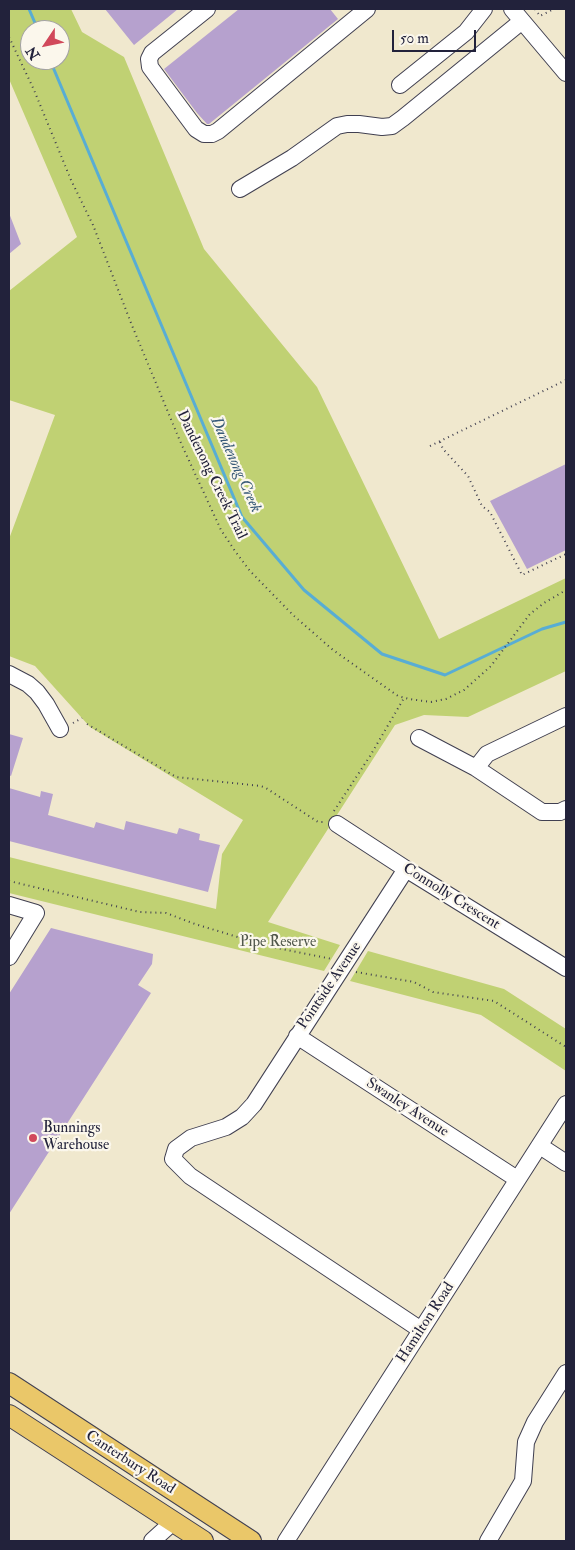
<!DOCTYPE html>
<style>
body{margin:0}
#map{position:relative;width:575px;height:1550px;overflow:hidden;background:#f0e8ce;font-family:"IM FELL Double Pica",serif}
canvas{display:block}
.frame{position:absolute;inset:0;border:10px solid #22223b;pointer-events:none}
.north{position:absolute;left:20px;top:20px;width:50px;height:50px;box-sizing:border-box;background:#fbf7ec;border:1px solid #a4a2a5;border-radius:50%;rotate:236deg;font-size:14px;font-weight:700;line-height:20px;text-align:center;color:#22223b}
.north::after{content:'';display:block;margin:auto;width:18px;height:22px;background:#d1495b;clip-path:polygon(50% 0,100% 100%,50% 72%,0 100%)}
.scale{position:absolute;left:392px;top:30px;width:84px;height:22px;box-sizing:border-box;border:2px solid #22223b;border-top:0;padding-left:6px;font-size:15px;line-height:18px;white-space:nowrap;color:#22223b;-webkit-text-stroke:4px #fbf7ec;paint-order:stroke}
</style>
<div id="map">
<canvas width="575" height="1550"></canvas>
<div class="frame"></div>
<div class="north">N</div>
<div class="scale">50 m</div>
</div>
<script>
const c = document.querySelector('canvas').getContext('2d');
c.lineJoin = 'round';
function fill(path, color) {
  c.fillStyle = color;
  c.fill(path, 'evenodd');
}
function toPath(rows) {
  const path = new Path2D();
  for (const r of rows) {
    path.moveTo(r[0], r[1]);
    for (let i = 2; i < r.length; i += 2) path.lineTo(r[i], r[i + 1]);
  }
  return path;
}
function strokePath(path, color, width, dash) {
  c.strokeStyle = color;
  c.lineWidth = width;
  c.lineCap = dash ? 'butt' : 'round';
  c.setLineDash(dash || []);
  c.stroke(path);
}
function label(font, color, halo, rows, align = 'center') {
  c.font = font + ' "IM FELL Double Pica",serif';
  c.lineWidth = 4.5;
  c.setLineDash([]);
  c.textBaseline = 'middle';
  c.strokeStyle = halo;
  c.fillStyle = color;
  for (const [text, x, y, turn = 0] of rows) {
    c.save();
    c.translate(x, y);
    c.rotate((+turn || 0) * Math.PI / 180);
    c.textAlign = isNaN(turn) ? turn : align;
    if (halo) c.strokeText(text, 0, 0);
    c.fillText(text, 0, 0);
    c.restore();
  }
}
fill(toPath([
 [9,9,71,9,82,32,124,57,204,249,317,387,439,639,566,578,566,671,468,717,424,715,395,725,268,922,340,945,324,971,9,893,9,857,216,909,222,854,243,820,90,727,35,666,9,656,9,539,55,415,9,400,9,291,77,237,9,79],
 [30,30,60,30,60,60,30,60],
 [368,951,504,989,566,1029,566,1071,481,1015,350,981]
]), '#c0d173');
strokePath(toPath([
 [29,9,38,30],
 [50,60,242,517,304,590,382,654,445,675,542,629,566,622]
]), '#58add4', 3);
fill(toPath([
 [105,9,178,9,134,45],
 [239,9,330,9,338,19,209,124,207,124,197,113,164,69],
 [9,213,21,244,9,254],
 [566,464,566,550,527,569,490,501],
 [9,734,23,738,11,776,9,775],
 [9,788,40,797,41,791,53,794,48,815,94,828,96,822,124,830,126,821,177,834,179,828,200,834,199,840,220,845,208,892,9,841],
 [51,928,153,954,152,964,138,985,151,993,9,1214,9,994]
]), '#b6a1ce');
const minor = toPath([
 [207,9,152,53,149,59,150,67,196,129,204,134,212,134,218,131,367,9],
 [512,9,566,73],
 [400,85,466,32,484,9],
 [240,189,292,158,337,126,347,124,359,124,382,127,392,126,403,118,522,21],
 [9,674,28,684,37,692,46,704,60,729],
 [419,738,476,768,487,754,566,716],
 [476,768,542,812,560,812,566,809],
 [337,824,406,869,566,968],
 [406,869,254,1104,242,1117,226,1127,191,1138,176,1149,173,1159,190,1176,421,1330],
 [9,905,36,913,9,957],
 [297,1036,517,1179],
 [540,1146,566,1163],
 [152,1541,173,1522],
 [286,1541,566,1104],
 [488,1541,523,1481,526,1442,535,1422,566,1373]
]);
const major = toPath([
 [9,1383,251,1541],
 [9,1415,203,1541]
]);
strokePath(minor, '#414051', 18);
strokePath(major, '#414051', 22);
strokePath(toPath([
 [535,9,540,16,554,9],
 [9,37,34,90,71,180,93,225,131,323,180,441,221,530,235,551,250,571,293,615,333,650,398,696,409,699,431,702,446,699,464,690,491,666,530,614,544,603,566,590],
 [440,442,443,449,468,476,482,506,490,512,522,575,566,554],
 [430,446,566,380],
 [73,723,82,718],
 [87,724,176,777,261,786,266,788,318,822,325,822],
 [334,811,370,756,404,698],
 [9,881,140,912,166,913,195,924,267,946,332,959],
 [356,972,414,982,433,992,494,1001,566,1047]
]), '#414051', 2, [1, 4]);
strokePath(minor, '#fff', 16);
strokePath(major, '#eac769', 20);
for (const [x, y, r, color] of [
 [33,1138,5,"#d1495b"]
]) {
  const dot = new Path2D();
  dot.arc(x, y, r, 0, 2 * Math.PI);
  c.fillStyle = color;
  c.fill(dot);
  strokePath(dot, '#fbf7ec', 2);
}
label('15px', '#22223b', '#fbf7ec', [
 ["Dandenong Creek Trail",211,475,64],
 ["Connolly Crescent",451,897,32],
 ["Pointside Avenue",330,986,-56],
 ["Swanley Avenue",407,1108,33],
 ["Hamilton Road",426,1323,-57],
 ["Canterbury Road",130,1463,33]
]);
label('15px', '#51574c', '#fbf7ec', [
 ["Pipe Reserve",278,943]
]);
label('15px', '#22223b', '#fbf7ec', [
 ["Bunnings",43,1129],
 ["Warehouse",43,1146]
], 'left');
label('italic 16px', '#385a78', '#fbf7ec', [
 ["Dandenong Creek",235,465,66]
]);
</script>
